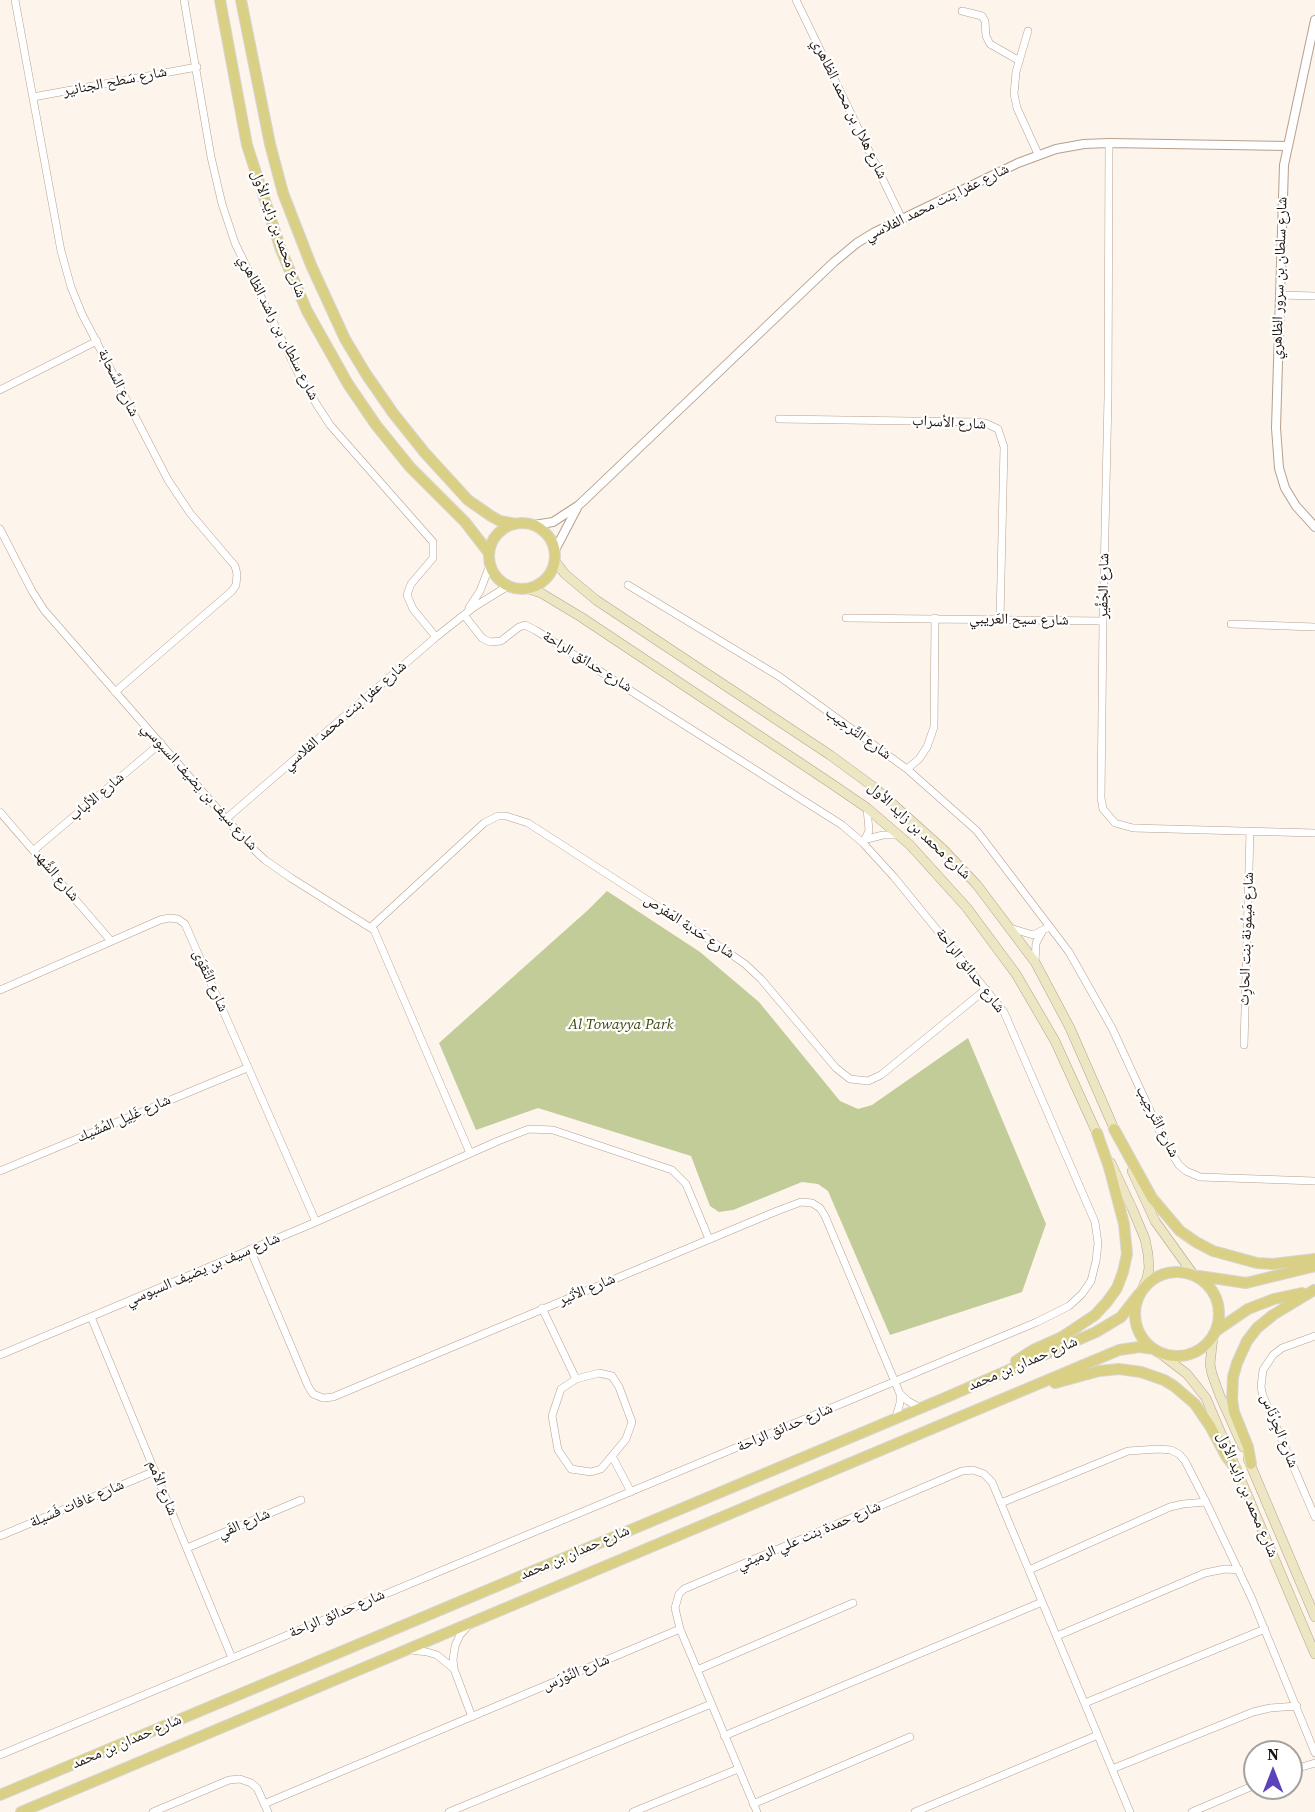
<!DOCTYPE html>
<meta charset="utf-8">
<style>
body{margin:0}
#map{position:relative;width:1315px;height:1812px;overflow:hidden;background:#fdf4ec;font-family:"Source Serif 4",serif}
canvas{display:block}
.north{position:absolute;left:1243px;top:1740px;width:60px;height:60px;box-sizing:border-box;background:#fff;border:2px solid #a4a19e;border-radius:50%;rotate:0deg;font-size:16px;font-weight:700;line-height:24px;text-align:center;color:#1c140d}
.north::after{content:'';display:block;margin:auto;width:21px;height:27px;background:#5d43bb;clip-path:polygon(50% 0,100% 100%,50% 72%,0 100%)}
</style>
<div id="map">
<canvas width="1315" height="1812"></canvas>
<div class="north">N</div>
</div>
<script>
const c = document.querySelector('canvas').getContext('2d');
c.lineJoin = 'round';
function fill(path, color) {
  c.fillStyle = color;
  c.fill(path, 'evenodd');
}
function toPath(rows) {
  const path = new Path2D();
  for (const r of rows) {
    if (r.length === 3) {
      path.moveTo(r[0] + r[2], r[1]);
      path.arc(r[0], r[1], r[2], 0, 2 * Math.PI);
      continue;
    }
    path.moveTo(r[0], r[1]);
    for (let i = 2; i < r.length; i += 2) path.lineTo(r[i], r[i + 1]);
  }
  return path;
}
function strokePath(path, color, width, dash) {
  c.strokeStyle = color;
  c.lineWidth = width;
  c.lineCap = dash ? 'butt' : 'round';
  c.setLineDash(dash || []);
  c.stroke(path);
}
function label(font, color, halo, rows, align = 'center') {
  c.font = font + ' "Source Serif 4","Noto Naskh Arabic",serif';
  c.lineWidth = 4.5;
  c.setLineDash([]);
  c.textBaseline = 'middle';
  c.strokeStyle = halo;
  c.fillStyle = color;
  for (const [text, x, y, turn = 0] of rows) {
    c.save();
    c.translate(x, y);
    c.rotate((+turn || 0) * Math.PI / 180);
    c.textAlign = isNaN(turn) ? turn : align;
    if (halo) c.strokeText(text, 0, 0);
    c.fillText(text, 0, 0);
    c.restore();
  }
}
fill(toPath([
 [607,891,700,952,759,1002,840,1101,858,1109,872,1105,968,1038,1046,1224,1022,1292,890,1335,828,1191,818,1184,802,1182,733,1210,719,1212,710,1206,691,1156,538,1108,476,1130,439,1043,588,910]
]), '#c2cc99');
const minor = toPath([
 [15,0,61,251,71,287,82,314,168,480,190,513,235,566,237,574,236,585,232,591,115,692],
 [184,0,211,157,222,204,235,243,299,375,317,405,330,425,433,542,433,558,411,584,407,595,413,609,436,637],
 [796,0,902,219],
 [962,11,982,16,985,21,986,36,990,44,1018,60],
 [1028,31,1016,72,1014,94,1017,108,1038,154],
 [33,97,197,67],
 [1109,143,1108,397,1103,621,1101,798,1103,809,1115,823,1133,828,1315,833],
 [1280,295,1315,296],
 [0,390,97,341],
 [779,419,976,422,985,423,998,429,1004,447,1000,619],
 [0,529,32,591,44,610,249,845,265,860,291,878,374,930,470,1153],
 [628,585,780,677,907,769,977,831,1069,952,1112,1028,1165,1143,1179,1165,1186,1171,1200,1177,1315,1181],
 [469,608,480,591,490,565],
 [846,618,1103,621],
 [1231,624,1315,627],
 [907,769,919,759,927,747,934,727,935,618],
 [0,812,111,941],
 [227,818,436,637,474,607,508,586],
 [867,839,883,835,899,835],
 [863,843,869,831,867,808],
 [34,850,161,743],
 [371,927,484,823,498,816,506,816,528,823,722,948,745,964,761,979,836,1068,850,1079,868,1081,881,1075,986,989],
 [1010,928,1033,935,1049,927],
 [1035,962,1036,943,1042,932],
 [0,990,160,920,169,918,178,919,185,924,316,1222],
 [1244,1045,1250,832],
 [0,1171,247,1068],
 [250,1249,308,1386,313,1394,323,1398,333,1397,777,1211,801,1202,812,1203,820,1208,825,1216,900,1394,900,1403,896,1417],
 [542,1308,576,1379,599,1373,612,1376,619,1387,632,1422,626,1439,612,1456,631,1492],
 [91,1317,232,1658],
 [1315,1336,1282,1348,1273,1355,1263,1370,1261,1387,1263,1396,1315,1517],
 [0,1355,316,1222,498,1141,529,1129,553,1130,672,1170,686,1184,709,1239],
 [576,1379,561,1389,552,1416,558,1450,571,1469,591,1472,601,1469,612,1456],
 [900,1394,908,1401,920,1408],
 [1001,1503,1128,1451,1159,1449,1171,1450,1179,1454,1185,1461,1206,1502,1252,1599,1315,1753],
 [0,1536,155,1471],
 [187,1548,301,1500],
 [1029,1570,1170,1507,1183,1504,1206,1502],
 [468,1626,460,1635,455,1646,453,1660,454,1669,472,1717],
 [1057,1636,1205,1573,1225,1569,1239,1570],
 [411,1650,427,1652,437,1655,454,1669],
 [697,1670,853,1603],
 [1085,1703,1265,1629],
 [724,1736,1042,1602],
 [0,1755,1037,1322,1069,1306,1082,1294,1091,1281,1096,1261,1098,1243,1095,1222,1004,1012,894,877,863,843,842,825,535,630,525,625,519,627,501,641,490,642,482,638,464,615],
 [1112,1769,1253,1712,1270,1708,1297,1706],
 [1291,1770,1315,1763],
 [264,1804,680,1629],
 [753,1804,910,1737],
 [153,1812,229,1780,240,1779,251,1783,257,1788,268,1812],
 [449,1812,711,1704],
 [633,1812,738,1769],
 [757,1812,680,1629,675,1608,679,1594,684,1589,962,1471,973,1470,984,1474,992,1482,1130,1812],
 [915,1812,1098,1735],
 [1192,1812,1255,1785]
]);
const tertiary = toPath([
 [1315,20,1284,165,1276,428,1279,468,1285,488,1296,506,1315,527],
 [534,525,553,522,579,505,834,262,857,243,875,232,1018,163,1056,149,1084,144,1109,143,1287,146],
 [555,550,577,508]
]);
const secondary = toPath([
 [555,561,565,574,596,600,830,755,875,788,943,849,977,885,1035,962,1070,1028,1116,1133],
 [529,589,541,593,581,617,829,782,867,808,910,845,967,908,1016,974,1055,1041,1100,1140],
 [1111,1163,1132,1208,1145,1239,1148,1254,1149,1268,1147,1278,1141,1291],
 [1132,1171,1155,1221,1193,1274],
 [1213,1337,1210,1364,1212,1374,1220,1396,1243,1447],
 [1157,1351,1187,1374,1206,1398,1315,1654],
 [1248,1459,1315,1617]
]);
const primary = toPath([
 [220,0,247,145,281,250,307,311,348,384,376,425,410,467,465,522,489,553],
 [241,0,270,144,283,193,311,265,345,339,366,374,393,413,425,453,468,500,491,516,500,521,515,524],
 [522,556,33],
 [1114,1129,1152,1198,1180,1231,1196,1242,1213,1251,1257,1263,1273,1264,1315,1259],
 [1177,1314,42],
 [1199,1276,1246,1283,1315,1266],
 [1216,1331,1248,1309,1274,1299,1302,1293],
 [1016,1361,1033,1350,1062,1337,1095,1315,1107,1302,1117,1288,1123,1272,1127,1254,1124,1224,1109,1167,1097,1133],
 [1055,1383,1099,1371,1119,1369,1141,1372,1164,1380,1174,1386,1195,1404,1210,1426,1226,1456,1236,1469],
 [1251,1464,1248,1447,1234,1412,1232,1400,1233,1377,1237,1363,1247,1341,1257,1328,1273,1315,1314,1290],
 [0,1795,947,1397,1096,1332,1121,1317,1139,1294],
 [21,1812,1119,1350,1139,1347,1154,1349]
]);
strokePath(minor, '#b6a08e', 8);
strokePath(tertiary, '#b6a08e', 10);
strokePath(secondary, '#b6a08e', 10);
strokePath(primary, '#d6d5d3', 12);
strokePath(minor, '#fff', 7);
strokePath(tertiary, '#fff', 8);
strokePath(secondary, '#ece7c2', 9);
strokePath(primary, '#dad085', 10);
label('15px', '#1c140d', '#fff', [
 ["شارع سَطح الجنانير",115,82,-11],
 ["شارع هلال بن محمد الظاهري",849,109,64],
 ["شارع عفرا بنت محمد الفلاسي",937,203,-26],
 ["شارع محمد بن زايد الأول",278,234,70],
 ["شارع سلطان بن سرور الظاهري",1280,278,-88],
 ["شارع سلطان بن راشد الظاهري",278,328,63],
 ["شارع السَّحابة",118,383,63],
 ["شارع الأسراب",949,423,3],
 ["شارع الجُفِّير",1104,586,-89],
 ["شارع سيح العَريبي",1019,620,1],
 ["شارع حدائق الراحة",587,662,32],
 ["شارع عفرا بنت محمد الفلاسي",345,716,-41],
 ["شارع التَّرحِيب",858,734,36],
 ["شارع سيف بن يضيف السبوسي",199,787,48],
 ["شارع الألباب",97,797,-40],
 ["شارع محمد بن زايد الأول",919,831,43],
 ["شارع الشَّهد",56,876,50],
 ["شارع حَدبة المَفرَص",689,927,33],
 ["شارع مَيمُونة بنت الحارِث",1247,939,-88],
 ["شارع حدائق الراحة",970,971,52],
 ["شارع التَّقوَى",210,981,66],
 ["شارع غَلِيل المُشَيك",124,1119,-23],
 ["شارع التَّرحِيب",1157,1122,63],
 ["شارع سيف بن يضيف السبوسي",203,1270,-23],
 ["شارع الأثير",587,1290,-23],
 ["شارع حمدان بن محمد",1023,1364,-23],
 ["شارع حدائق الراحة",785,1428,-23],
 ["شارع الجِرْنَاس",1279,1431,68],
 ["شارع الأمم",162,1488,68],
 ["شارع محمد بن زايد الأول",1247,1495,67],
 ["شارع غافات فَسَيلة",77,1504,-23],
 ["شارع الفَي",244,1524,-23],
 ["شارع حمدة بنت علي الرميثي",809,1536,-23],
 ["شارع حمدان بن محمد",575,1553,-23],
 ["شارع حدائق الراحة",337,1614,-23],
 ["شارع النَّوْرَس",576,1673,-23],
 ["شارع حمدان بن محمد",127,1742,-23]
]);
label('italic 15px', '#424a0e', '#fff', [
 ["Al Towayya Park",621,1025]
]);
</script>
